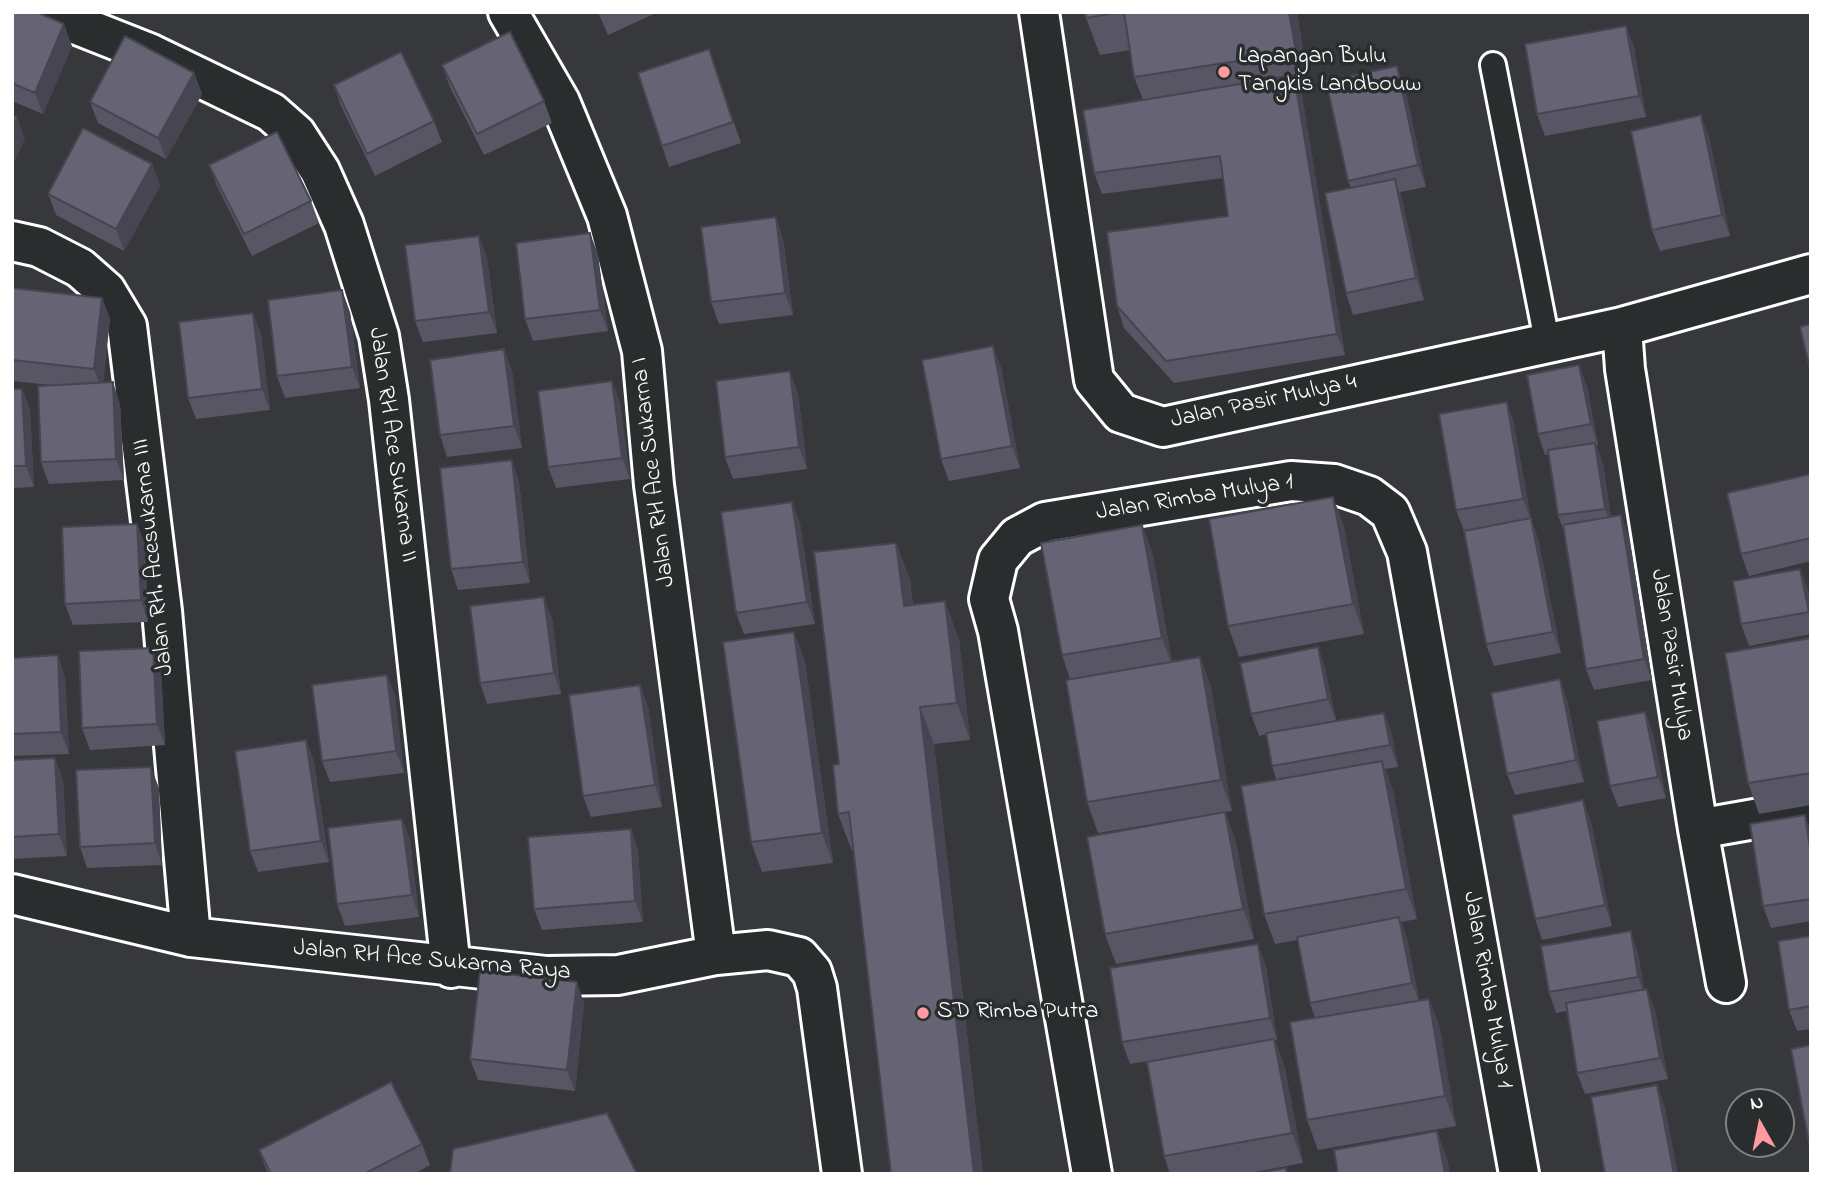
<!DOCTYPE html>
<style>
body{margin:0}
#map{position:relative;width:1823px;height:1186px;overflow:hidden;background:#36383c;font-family:"Indie Flower",sans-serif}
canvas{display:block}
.frame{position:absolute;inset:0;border:14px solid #fff;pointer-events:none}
.north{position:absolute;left:1725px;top:1088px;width:70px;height:70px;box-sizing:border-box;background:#2a2d2e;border:2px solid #7f8182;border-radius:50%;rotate:351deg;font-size:19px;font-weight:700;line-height:28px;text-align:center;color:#fff}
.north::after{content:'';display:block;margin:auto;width:24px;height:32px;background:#ff9aa2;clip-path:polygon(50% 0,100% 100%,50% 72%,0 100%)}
</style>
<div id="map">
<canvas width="1823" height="1186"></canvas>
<div class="frame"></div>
<div class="north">N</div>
</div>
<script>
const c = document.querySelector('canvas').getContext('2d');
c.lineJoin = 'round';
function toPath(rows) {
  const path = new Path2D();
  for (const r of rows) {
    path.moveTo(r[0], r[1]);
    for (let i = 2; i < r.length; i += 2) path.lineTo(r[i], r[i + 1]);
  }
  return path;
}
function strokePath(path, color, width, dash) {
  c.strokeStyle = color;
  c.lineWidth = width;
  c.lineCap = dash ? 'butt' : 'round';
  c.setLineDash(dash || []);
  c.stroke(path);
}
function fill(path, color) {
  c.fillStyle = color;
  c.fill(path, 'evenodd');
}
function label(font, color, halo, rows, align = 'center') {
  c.font = font + ' "Indie Flower",sans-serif';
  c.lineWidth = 7;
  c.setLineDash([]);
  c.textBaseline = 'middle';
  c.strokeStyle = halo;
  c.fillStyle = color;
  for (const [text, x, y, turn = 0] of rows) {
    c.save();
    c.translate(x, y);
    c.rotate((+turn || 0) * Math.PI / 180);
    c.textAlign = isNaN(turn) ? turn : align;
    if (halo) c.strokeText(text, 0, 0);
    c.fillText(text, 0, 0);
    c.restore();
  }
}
const service = toPath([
 [1493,65,1547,341]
]);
const minor = toPath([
 [45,12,151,54,271,112,296,134,320,171,344,225,379,336,389,400,451,968],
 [508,12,560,102,607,216,642,351,654,485,716,955],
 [1039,12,1094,380,1121,413,1163,427,1622,327,1811,274],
 [12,241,39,247,80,268,106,291,127,326,162,611,191,937],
 [1622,327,1625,369,1698,829,1726,983],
 [1698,829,1811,809],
 [12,894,191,937,546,976,618,975,716,955,768,950,799,957,812,972,817,988,842,1174],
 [1092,1174,998,631,989,599,998,560,1017,537,1045,522,1291,481,1334,484,1369,496,1390,512,1407,552,1519,1174]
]);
strokePath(service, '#fff', 30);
strokePath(minor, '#fff', 44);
strokePath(service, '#2a2d2e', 24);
strokePath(minor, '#2a2d2e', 38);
fill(toPath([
 [12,12,72,46,43,114,12,101],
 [598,12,658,12,608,35],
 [1085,12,1297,12,1309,89,1300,91,1302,96,1345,355,1174,383,1124,328,1117,306,1228,216,1223,178,1102,194,1094,173,1143,100,1134,77,1130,50,1100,55,1086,18],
 [1626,26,1634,47,1646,117,1545,136,1537,114],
 [442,65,544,101,552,123,484,155,450,87],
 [1397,66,1405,88,1426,187,1400,192,1402,200,1424,300,1353,315,1346,293,1351,188,1348,181],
 [716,70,741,143,669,167,662,146],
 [194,73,202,94,166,159,98,123,90,102],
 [334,85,434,121,442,142,375,176,341,106],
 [1709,137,1730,236,1660,251,1652,230],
 [152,164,160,186,124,251,56,215,48,194],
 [209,165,311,201,319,223,252,256,217,186],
 [590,233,598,255,608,331,533,341,525,319],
 [783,239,793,315,719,324,711,302],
 [487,257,497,333,423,342,415,321],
 [12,288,102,298,110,319,103,383,120,404,124,480,49,484,41,462,50,385,12,381],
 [350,312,360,388,285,398,277,376],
 [253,313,261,334,270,410,196,419,188,398],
 [504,349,512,371,522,448,447,457,440,435],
 [1001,367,1020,468,949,481,941,459],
 [1587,386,1598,445,1596,445,1603,464,1611,517,1629,537,1652,680,1594,690,1586,669,1564,532,1558,515,1549,454,1545,455,1538,434],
 [12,389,22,389,30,410,34,487,12,488],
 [798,393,807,469,733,479,725,457],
 [620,402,630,479,556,488,548,467],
 [1507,402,1514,424,1531,519,1538,539,1561,653,1494,666,1486,644,1464,531,1456,510],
 [1811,474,1811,561,1749,576,1741,554],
 [519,481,530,583,458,590,451,569],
 [1333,497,1344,527,1364,634,1239,657,1228,626],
 [792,502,800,524,815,624,744,634,736,613],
 [137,524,145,545,148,622,73,625,65,604],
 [1142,525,1153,555,1172,662,1200,657,1211,687,1232,811,1225,812,1236,842,1254,939,1116,964,1105,934,1219,813,1098,833,1087,802,1070,679,1062,655],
 [896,543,910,580,913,605,959,639,970,740,934,744,983,1174,891,1174,853,851,852,851,838,814,839,764],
 [1800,569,1808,590,1811,605,1811,634,1749,646,1741,624],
 [552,618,561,694,487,704,480,683],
 [794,632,805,662,833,863,762,872,751,842],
 [1811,638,1811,805,1759,814,1748,783],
 [1318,647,1325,669,1336,720,1312,725,1384,713,1392,734,1398,767,1385,769,1393,791,1417,919,1401,922,1407,938,1419,1000,1429,999,1440,1029,1456,1126,1318,1150,1307,1120,1315,1018,1310,1003,1298,940,1275,944,1264,914,1276,779,1272,766,1267,734,1259,736,1251,714],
 [12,658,65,677,69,754,12,756],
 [161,669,165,745,90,750,82,728],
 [387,675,395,696,404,773,330,782,322,761],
 [1560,679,1567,700,1584,782,1515,795,1507,774],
 [648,706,662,807,591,817,583,796],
 [1645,712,1653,734,1666,798,1618,807,1610,786],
 [306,740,314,762,329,862,258,872,250,851],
 [55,758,63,780,67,856,12,859,12,760],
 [159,788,162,865,87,868,80,847],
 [402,819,410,840,419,917,345,926,337,904],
 [1591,822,1612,926,1542,940,1535,919],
 [631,829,638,851,643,922,542,930,534,909],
 [1811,832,1811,921,1771,928,1763,906],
 [1811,936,1811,1029,1797,1031,1789,1010],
 [1638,953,1644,989,1655,1010,1668,1079,1585,1094,1577,1073,1567,1011,1556,1013,1549,992],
 [1266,966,1277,1040,1275,1040,1285,1069,1303,1163,1244,1174,1170,1174,1164,1156,1208,1051,1130,1064,1122,1042],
 [584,1003,575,1091,478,1080,470,1059],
 [422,1144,430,1165,414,1174,268,1174,259,1150]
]), '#585564');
fill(toPath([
 [1289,12,1297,12,1309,89,1296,52],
 [64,24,72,46,43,114,35,93],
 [1626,26,1634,47,1646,117,1639,96],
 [1397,66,1405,88,1426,187,1418,165],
 [194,73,202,94,166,159,158,138],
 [1294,75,1302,96,1345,355,1337,334],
 [1701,115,1709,137,1730,236,1722,215],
 [17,117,25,139,12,167,12,128],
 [152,164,160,186,124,251,116,229],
 [1395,179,1402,200,1424,300,1416,278],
 [776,217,783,239,793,315,785,293],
 [590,233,598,255,608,331,600,310],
 [479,236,487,257,497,333,489,312],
 [342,290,350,312,360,388,352,367],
 [102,298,110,319,102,391,94,369],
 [253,313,261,334,270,410,262,389],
 [993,346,1001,367,1020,468,1012,446],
 [504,349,512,371,522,448,514,426],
 [1579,365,1587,386,1598,445,1591,424],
 [790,371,798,393,807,469,799,447],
 [612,381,620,402,630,479,622,458],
 [113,382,120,404,124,480,116,459],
 [22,389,30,410,34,487,26,466],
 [1507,402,1514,424,1531,519,1538,539,1561,653,1553,632,1531,520,1523,499],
 [1595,443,1603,464,1613,530,1605,509],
 [512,460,519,481,530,583,523,562],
 [1333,497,1344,527,1364,634,1353,604],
 [792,502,800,524,815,624,807,602],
 [1621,515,1629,537,1652,680,1644,659],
 [137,524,145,545,148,622,141,600],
 [1142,525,1153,555,1173,668,1162,638],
 [896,543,910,580,917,644,904,606],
 [1800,569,1808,590,1811,605,1811,618],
 [544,597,552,618,561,694,554,673],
 [945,601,959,639,970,740,957,703],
 [794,632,805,662,833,863,822,833],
 [1318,647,1325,669,1336,720,1328,699],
 [153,648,161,669,165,745,157,724],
 [58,655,65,677,69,754,61,732],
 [1200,657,1211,687,1232,811,1221,780],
 [387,675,395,696,404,773,396,751],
 [1560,679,1567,700,1584,782,1576,760],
 [640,685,648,706,662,807,655,785],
 [920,707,934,744,983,1174,974,1174],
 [1645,712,1653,734,1666,798,1658,777],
 [1384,713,1392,734,1398,767,1390,745],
 [306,740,314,762,329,862,321,841],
 [55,758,63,780,67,856,59,834],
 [1382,761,1393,791,1417,919,1406,889],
 [151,767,159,788,162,865,155,843],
 [1583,800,1591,822,1612,926,1605,905],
 [1225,812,1236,842,1254,939,1243,909],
 [1805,815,1811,832,1811,854],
 [402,819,410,840,419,917,412,895],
 [631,829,638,851,643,922,635,901],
 [1399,917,1407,938,1420,1004,1412,983],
 [1631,931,1638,953,1646,999,1638,977],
 [1258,944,1266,966,1277,1040,1270,1018],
 [577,982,584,1003,575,1091,567,1070],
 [1647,989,1655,1010,1668,1079,1660,1058],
 [1429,999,1440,1029,1456,1126,1445,1096],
 [1274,1039,1285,1069,1303,1163,1292,1133],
 [1657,1085,1665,1107,1678,1174,1674,1174],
 [1437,1131,1448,1161,1450,1174,1445,1174]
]), '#474551');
const building = toPath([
 [12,12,36,12,64,24,35,93,12,83,12,12],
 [1085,12,1121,12,1086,18,1085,12],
 [1124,12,1289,12,1296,52,1134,77,1124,12],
 [1626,26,1639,96,1537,114,1525,44,1626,26],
 [510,32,544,101,477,134,442,65,510,32],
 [125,36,194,73,158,138,90,102,125,36],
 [709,49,733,122,662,146,638,73,709,49],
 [401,52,434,121,367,154,334,85,401,52],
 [1397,66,1418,165,1348,181,1326,81,1397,66],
 [1294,75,1337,334,1166,361,1117,306,1107,232,1228,216,1220,156,1094,173,1083,110,1294,75],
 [12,115,17,117,12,128,12,115],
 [1701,115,1722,215,1652,230,1631,131,1701,115],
 [83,128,152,164,116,229,48,194,83,128],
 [277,132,311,201,244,234,209,165,277,132],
 [1395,179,1416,278,1346,293,1325,193,1395,179],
 [776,217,785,293,711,302,701,227,776,217],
 [590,233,600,310,525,319,516,243,590,233],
 [479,236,489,312,415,321,405,245,479,236],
 [12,288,102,298,94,369,12,360,12,288],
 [342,290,352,367,277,376,268,300,342,290],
 [253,313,262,389,188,398,179,322,253,313],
 [1811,324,1811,373,1800,327,1811,324],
 [993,346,1012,446,941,459,922,360,993,346],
 [504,349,514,426,440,435,430,360,504,349],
 [1579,365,1591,424,1538,434,1527,375,1579,365],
 [790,371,799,447,725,457,716,381,790,371],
 [612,381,622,458,548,467,538,391,612,381],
 [113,382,116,459,41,462,38,386,113,382],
 [12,389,22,389,26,466,12,466,12,389],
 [1507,402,1523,499,1456,510,1439,414,1507,402],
 [1595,443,1605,509,1558,515,1548,450,1595,443],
 [512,460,523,562,451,569,440,468,512,460],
 [1811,474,1811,538,1741,554,1727,493,1811,474],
 [1333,497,1353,604,1228,626,1209,519,1333,497],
 [792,502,807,602,736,613,721,512,792,502],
 [1621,515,1644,659,1586,669,1563,525,1621,515],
 [1531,518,1553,632,1486,644,1464,531,1531,518],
 [137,524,141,600,65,604,62,527,137,524],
 [1142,525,1162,638,1062,655,1041,543,1142,525],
 [896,543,904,606,945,601,957,703,920,707,974,1174,891,1174,849,812,838,814,833,765,839,764,814,552,896,543],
 [1800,569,1809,612,1741,624,1733,581,1800,569],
 [544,597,554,673,480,683,470,606,544,597],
 [794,632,822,833,751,842,723,642,794,632],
 [1811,638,1811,773,1748,783,1725,653,1811,638],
 [1318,647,1328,699,1251,714,1240,663,1318,647],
 [153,648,157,724,82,728,79,651,153,648],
 [58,655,61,732,12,734,12,658,58,655],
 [1200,657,1221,780,1087,802,1066,680,1200,657],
 [387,675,396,751,322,761,312,685,387,675],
 [1560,679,1576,760,1507,774,1491,693,1560,679],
 [640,685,655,785,583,796,569,695,640,685],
 [1645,712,1658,777,1610,786,1597,721,1645,712],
 [1384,713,1390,745,1272,766,1266,733,1384,713],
 [306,740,321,841,250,851,235,751,306,740],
 [55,758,59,834,12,837,12,760,55,758],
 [1382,761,1406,889,1264,914,1241,786,1382,761],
 [151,767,155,843,80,847,76,770,151,767],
 [1583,800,1605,905,1535,919,1512,815,1583,800],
 [1225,812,1243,909,1105,934,1087,837,1225,812],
 [1805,815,1811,854,1811,899,1763,906,1750,824,1805,815],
 [402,819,412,895,337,904,328,828,402,819],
 [631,829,635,901,534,909,528,837,631,829],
 [1399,917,1412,983,1310,1003,1297,937,1399,917],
 [1631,931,1638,977,1549,992,1541,946,1631,931],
 [1811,936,1811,1006,1789,1010,1778,941,1811,936],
 [1258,944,1270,1018,1122,1042,1110,968,1258,944],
 [480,971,577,982,567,1070,470,1059,480,971],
 [1647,989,1660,1058,1577,1073,1566,1003,1647,989],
 [1429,999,1445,1096,1307,1120,1290,1022,1429,999],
 [1274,1039,1292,1133,1164,1156,1147,1062,1274,1039],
 [1811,1045,1811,1147,1810,1148,1791,1049,1811,1045],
 [391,1082,422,1144,364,1174,271,1174,259,1150,391,1082],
 [1657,1085,1674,1174,1605,1174,1591,1097,1657,1085],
 [607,1113,637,1174,450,1174,453,1149,607,1113],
 [1437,1131,1445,1174,1338,1174,1334,1150,1437,1131],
 [1286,1168,1287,1174,1251,1174,1286,1168]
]);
fill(building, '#666374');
strokePath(building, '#474551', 2);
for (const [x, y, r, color] of [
 [1224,72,7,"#ff9aa2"],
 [923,1013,7,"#ff9aa2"]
]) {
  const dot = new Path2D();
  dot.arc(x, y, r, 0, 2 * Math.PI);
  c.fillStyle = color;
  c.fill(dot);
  strokePath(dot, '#2a2d2e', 2.5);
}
label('24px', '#fff', '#2a2d2e', [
 ["Lapangan Bulu",1238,58],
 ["Tangkis Landbouw",1238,86],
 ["SD Rimba Putra",937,1013]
], 'left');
label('24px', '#fff', '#2a2d2e', [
 ["Jalan Pasir Mulya 4",1264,403,-12],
 ["Jalan RH Ace Sukarna II",391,445,82],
 ["Jalan RH Ace Sukarna I",655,472,-97],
 ["Jalan Rimba Mulya 1",1195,499,-9],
 ["Jalan RH. Acesukarna III",155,557,-96],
 ["Jalan Pasir Mulya",1670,655,81],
 ["Jalan RH Ace Sukarna Raya",432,962,5],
 ["Jalan Rimba Mulya 1",1486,990,80]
]);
</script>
